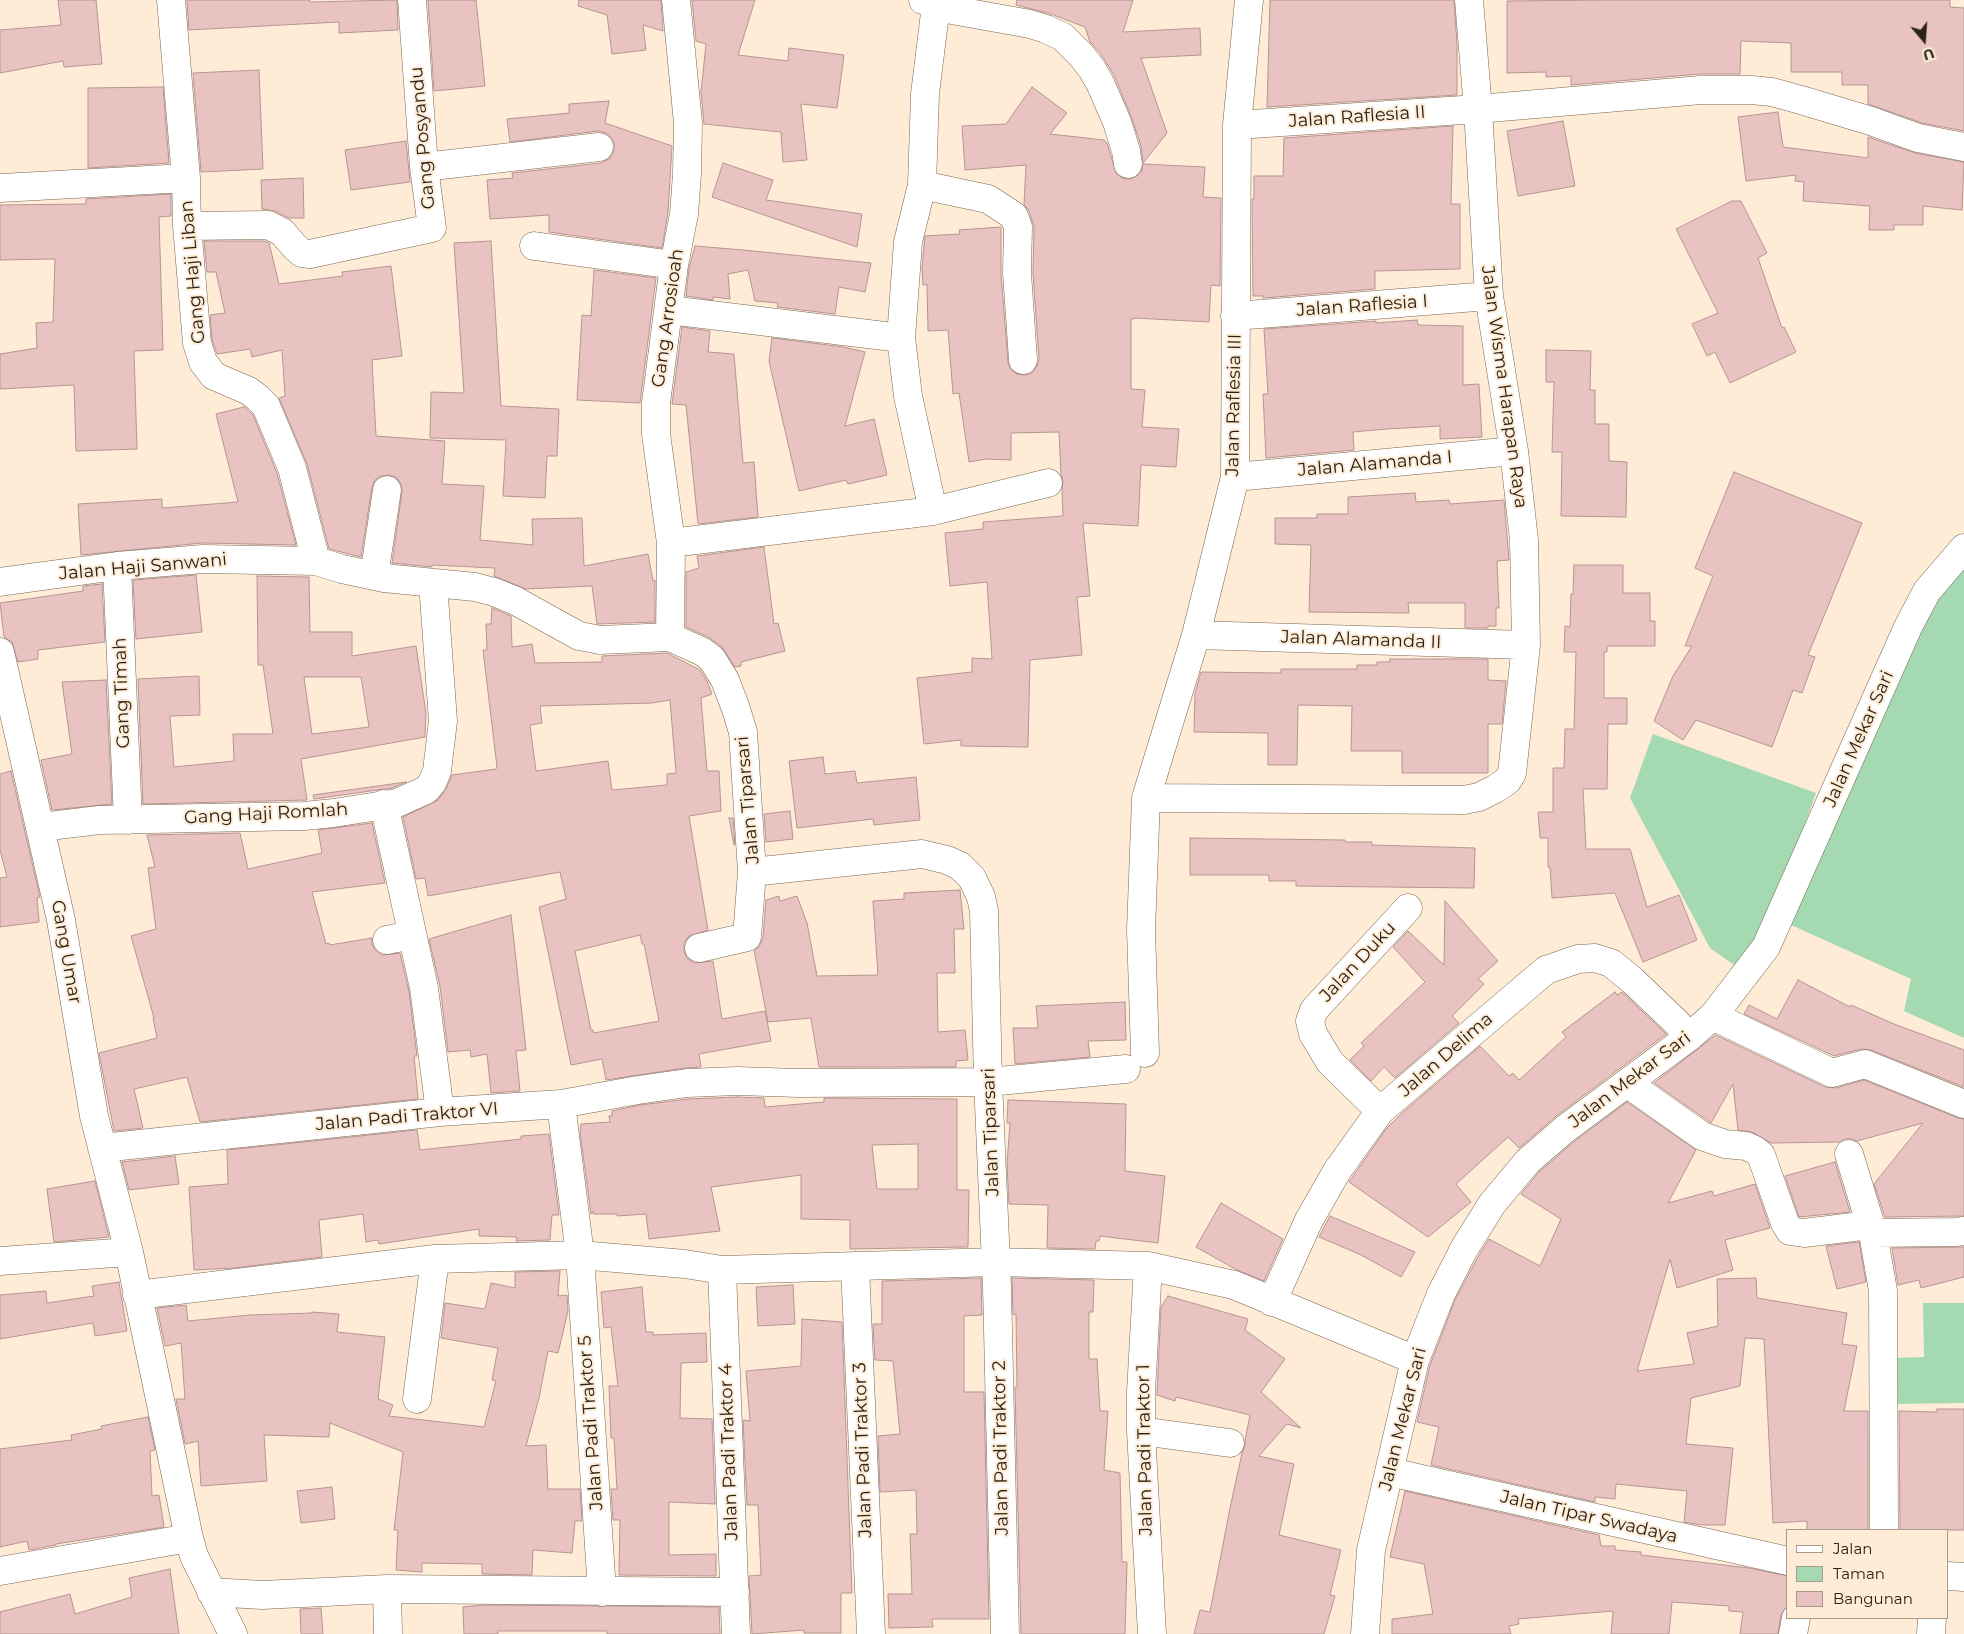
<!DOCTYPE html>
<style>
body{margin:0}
#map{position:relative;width:1964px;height:1634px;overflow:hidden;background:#feecd7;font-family:Montserrat,sans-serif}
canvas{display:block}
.legend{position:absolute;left:1786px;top:1529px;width:162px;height:90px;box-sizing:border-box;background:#feecd7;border:1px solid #a99b8b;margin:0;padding:6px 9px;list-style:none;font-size:15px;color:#2a2218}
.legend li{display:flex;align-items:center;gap:10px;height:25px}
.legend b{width:25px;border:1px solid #a99b8b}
.north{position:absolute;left:1899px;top:15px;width:50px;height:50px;-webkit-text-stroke:4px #feecd7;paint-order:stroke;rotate:162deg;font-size:14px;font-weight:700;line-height:20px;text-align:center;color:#2a2218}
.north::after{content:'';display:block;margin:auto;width:18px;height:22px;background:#2a2218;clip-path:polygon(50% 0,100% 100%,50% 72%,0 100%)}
</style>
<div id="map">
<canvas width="1964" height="1634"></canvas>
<ul class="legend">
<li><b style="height:6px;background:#fff"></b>Jalan</li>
<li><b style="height:14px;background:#a4d9b2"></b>Taman</li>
<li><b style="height:14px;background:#e8c3c2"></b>Bangunan</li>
</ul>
<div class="north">U</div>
</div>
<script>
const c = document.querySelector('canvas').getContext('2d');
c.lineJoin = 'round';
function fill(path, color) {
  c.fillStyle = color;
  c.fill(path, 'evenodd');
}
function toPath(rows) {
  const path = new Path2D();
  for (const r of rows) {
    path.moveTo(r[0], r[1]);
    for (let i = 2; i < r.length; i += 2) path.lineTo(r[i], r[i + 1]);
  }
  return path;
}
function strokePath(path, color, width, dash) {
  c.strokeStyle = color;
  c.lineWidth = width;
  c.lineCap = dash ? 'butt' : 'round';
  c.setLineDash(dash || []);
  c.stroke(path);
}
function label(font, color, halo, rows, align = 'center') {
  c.font = font + ' Montserrat,sans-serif';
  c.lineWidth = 4;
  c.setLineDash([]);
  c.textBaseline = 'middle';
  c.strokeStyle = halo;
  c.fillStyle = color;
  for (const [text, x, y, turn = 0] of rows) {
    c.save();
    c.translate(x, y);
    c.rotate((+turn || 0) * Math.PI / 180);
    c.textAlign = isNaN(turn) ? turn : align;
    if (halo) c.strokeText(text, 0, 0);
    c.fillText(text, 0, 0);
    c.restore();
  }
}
fill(toPath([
 [1964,568,1964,1038,1904,1011,1911,979,1791,925,1932,608],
 [1653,734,1816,793,1792,860,1769,916,1737,967,1710,948,1630,798],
 [1923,1303,1964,1303,1964,1403,1891,1404,1891,1358,1924,1357]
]), '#a4d9b2');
const building = toPath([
 [58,0,96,0,102,64,64,67,63,61,0,73,0,30,61,25,58,0],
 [187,0,310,0,310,2,397,0,398,30,339,33,339,22,189,30,187,0],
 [428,0,476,0,485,86,434,91,428,0],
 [579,0,661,0,663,31,643,25,646,50,612,54,607,15,578,6,579,0],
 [692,0,755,0,738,55,788,61,789,48,844,55,837,108,801,104,807,160,783,162,781,132,704,124,701,92,706,44,696,41,692,0],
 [1017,0,1133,0,1123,32,1200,28,1201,55,1141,58,1167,133,1143,163,1141,146,1131,116,1114,75,1101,54,1090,42,1085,27,1051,14,1016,5,1017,0],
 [1270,0,1454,0,1457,44,1457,95,1267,107,1270,0],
 [1604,0,1950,0,1950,7,1964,8,1964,131,1922,123,1868,104,1868,85,1842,85,1842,72,1791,72,1791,43,1741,41,1740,74,1700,74,1571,85,1571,76,1546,77,1546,72,1507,73,1507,1,1604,0],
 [259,70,263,169,201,172,193,73,259,70],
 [163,87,169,163,88,168,88,88,163,87],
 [1032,87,1067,113,1050,134,1104,140,1107,143,1116,173,1122,178,1130,179,1137,176,1142,170,1143,164,1205,167,1203,197,1221,198,1220,286,1211,285,1209,322,1134,318,1134,319,1131,319,1131,389,1145,390,1142,427,1179,429,1176,467,1141,465,1138,526,1083,523,1090,596,1077,597,1082,655,1030,660,1028,747,961,746,961,740,924,744,917,678,972,672,972,658,992,659,987,582,950,586,945,533,983,529,983,522,1063,516,1062,490,1063,480,1061,475,1059,432,1011,433,1011,460,986,459,969,462,959,393,953,394,948,330,928,331,927,284,923,285,922,267,925,236,960,234,959,230,1001,227,1001,274,1008,362,1010,369,1017,374,1025,375,1032,373,1037,366,1039,359,1033,273,1034,227,1029,211,1024,204,1026,165,965,170,962,126,1006,124,1032,87],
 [609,101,605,123,672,146,668,212,662,248,549,232,549,215,490,219,487,180,513,178,512,173,601,163,609,159,613,153,615,146,612,138,606,133,598,131,510,142,507,119,569,113,569,104,609,101],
 [1778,112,1783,147,1868,158,1868,137,1915,153,1964,162,1962,210,1923,206,1923,225,1894,225,1894,230,1869,230,1870,206,1803,201,1804,182,1795,181,1796,175,1746,181,1738,117,1778,112],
 [1563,121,1575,186,1518,196,1507,131,1563,121],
 [1453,126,1451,204,1460,204,1460,269,1375,271,1375,289,1263,298,1263,296,1253,296,1252,199,1254,199,1254,176,1283,176,1284,138,1453,126],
 [406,141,410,182,351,190,345,150,406,141],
 [723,163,773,180,766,200,862,214,857,247,712,197,723,163],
 [303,178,304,218,289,218,275,211,262,209,261,180,303,178],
 [171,194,171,216,159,217,163,350,134,351,137,449,76,451,74,385,0,389,0,354,37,348,36,323,53,322,55,259,0,260,0,205,86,204,86,199,171,194],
 [1732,201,1741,201,1767,253,1758,258,1782,328,1784,327,1796,352,1730,383,1715,352,1707,356,1692,324,1718,313,1676,229,1732,201],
 [204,241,264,241,269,243,279,284,343,276,342,272,391,266,402,356,372,360,376,436,445,441,442,484,484,486,480,540,533,545,532,519,582,518,584,566,648,554,653,581,655,580,655,622,597,624,592,586,526,589,494,576,495,568,432,565,432,567,392,563,402,492,401,484,397,478,390,475,381,476,375,480,372,487,361,557,329,549,307,464,279,398,285,396,282,350,252,357,250,349,217,354,212,340,210,315,225,313,216,272,207,272,204,241],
 [491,241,501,406,559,409,557,456,547,456,545,498,503,496,506,440,430,438,431,392,464,393,454,243,491,241],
 [695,246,743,250,871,263,865,292,839,287,835,314,777,307,778,303,755,301,748,270,728,274,730,299,713,297,713,300,686,296,689,268,695,246],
 [594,270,656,278,640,403,577,400,582,315,591,316,594,270],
 [1417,320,1418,325,1463,326,1463,385,1479,384,1482,437,1440,439,1440,426,1387,429,1353,432,1354,450,1266,458,1263,394,1268,394,1264,329,1376,321,1376,323,1417,320],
 [682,327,710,331,708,352,734,354,743,463,754,462,758,517,698,524,686,405,672,404,682,327],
 [772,338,844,347,865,352,845,426,874,419,887,475,848,484,846,480,799,491,769,361,772,338],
 [1546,350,1591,351,1590,390,1595,390,1595,424,1609,424,1609,461,1627,462,1626,517,1561,516,1562,452,1552,452,1554,382,1546,382,1546,350],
 [244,407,253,415,277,473,296,545,202,543,81,555,78,504,162,499,162,508,238,502,216,414,244,407],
 [1734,472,1862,523,1808,655,1815,657,1802,693,1793,690,1772,747,1696,720,1683,740,1654,721,1673,676,1692,646,1685,646,1713,576,1695,568,1734,472],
 [1415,493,1416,502,1449,500,1450,504,1504,500,1509,560,1497,561,1499,608,1496,608,1496,626,1488,626,1488,628,1465,628,1465,603,1408,603,1409,613,1309,612,1311,545,1275,544,1275,518,1317,518,1317,514,1348,514,1348,497,1415,493],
 [764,547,774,624,778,623,785,651,741,662,741,666,735,667,722,647,710,638,686,627,686,572,699,568,697,556,764,547],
 [1574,565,1623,565,1623,593,1650,593,1650,621,1655,621,1655,646,1607,646,1607,652,1604,652,1604,698,1627,698,1627,724,1608,724,1607,789,1583,789,1586,849,1630,849,1647,907,1679,895,1697,940,1643,962,1615,893,1552,898,1550,867,1548,867,1548,838,1540,838,1538,812,1553,812,1553,768,1564,768,1565,729,1574,729,1576,652,1564,652,1565,626,1570,627,1571,594,1573,594,1574,565],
 [196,575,202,632,136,639,133,580,196,575],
 [257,576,309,577,310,632,352,632,352,656,416,646,426,713,425,737,301,759,307,800,143,804,138,679,199,676,200,715,170,716,174,767,234,761,233,734,273,734,263,665,258,665,257,576],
 [304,677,361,677,369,727,312,734,304,677],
 [102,584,105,642,38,650,38,659,18,662,12,642,4,637,0,603,83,591,83,586,102,584],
 [492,608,511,616,512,647,532,644,535,663,602,662,602,656,667,653,700,670,707,681,712,694,701,698,707,771,719,771,721,811,689,816,708,930,689,936,684,943,684,951,687,958,694,963,713,961,722,1019,765,1011,771,1041,699,1054,701,1067,685,1068,606,1080,602,1059,571,1065,539,907,566,899,560,872,428,896,425,878,416,879,403,817,438,800,446,789,452,775,496,769,497,767,483,650,487,650,486,624,491,624,492,608],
 [670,700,676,773,667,774,667,785,612,790,608,761,536,771,530,725,542,723,540,706,652,703,670,700],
 [640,935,642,944,644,944,659,1021,594,1033,593,1030,591,1030,575,951,640,935],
 [1390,659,1488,659,1488,680,1506,681,1502,724,1488,724,1488,773,1402,773,1402,751,1351,751,1352,706,1298,705,1297,765,1268,765,1268,733,1194,732,1195,693,1201,672,1281,673,1281,669,1357,669,1357,665,1377,665,1377,662,1390,662,1390,659],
 [106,680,112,804,52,810,41,760,72,754,62,682,106,680],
 [823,757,825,774,855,771,857,783,916,777,920,820,874,825,873,819,797,828,789,761,823,757],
 [11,771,40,897,37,898,39,922,0,927,0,878,7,877,0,850,0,774,11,771],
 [406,782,392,788,314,799,313,795,406,782],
 [790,811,793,839,766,842,764,814,790,811],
 [729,818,733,818,735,845,734,845,729,818],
 [372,823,385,883,312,892,326,944,329,943,330,945,372,938,372,944,375,950,382,955,400,953,409,991,417,1056,414,1056,418,1099,200,1122,187,1077,134,1089,143,1128,114,1131,99,1053,157,1038,153,1018,154,1018,131,936,156,929,148,868,155,867,147,835,240,833,248,869,322,853,318,830,372,823],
 [1190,838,1345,840,1345,842,1372,842,1372,845,1475,848,1474,888,1296,886,1296,881,1269,881,1269,875,1190,875,1190,838],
 [960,890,964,929,954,929,955,973,937,973,938,1032,965,1030,968,1060,956,1061,956,1067,819,1067,811,1018,768,1022,754,950,759,947,763,938,766,900,779,896,780,901,797,896,807,923,817,976,878,975,873,901,904,899,904,893,960,890],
 [1445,901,1498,961,1478,979,1484,984,1452,1016,1459,1023,1395,1078,1384,1067,1371,1081,1350,1060,1364,1046,1361,1043,1425,982,1393,947,1408,931,1444,965,1445,901],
 [511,915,526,1050,516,1051,520,1091,491,1093,487,1054,471,1057,470,1050,448,1052,440,986,429,939,511,915],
 [1798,980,1850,1007,1851,1005,1894,1024,1964,1050,1964,1087,1871,1050,1861,1049,1834,1056,1744,1014,1749,1005,1777,1019,1798,980],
 [1615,992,1617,995,1622,992,1666,1034,1556,1116,1519,1148,1508,1137,1456,1184,1471,1202,1428,1237,1349,1182,1386,1129,1401,1114,1480,1046,1509,1076,1513,1073,1519,1080,1566,1037,1562,1032,1615,992],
 [1125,1002,1126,1040,1088,1041,1090,1057,1015,1064,1013,1028,1038,1028,1036,1006,1125,1002],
 [1716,1035,1825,1087,1836,1088,1864,1080,1958,1118,1964,1119,1964,1216,1885,1217,1874,1184,1923,1123,1857,1141,1852,1139,1845,1139,1840,1142,1771,1143,1752,1132,1738,1130,1733,1084,1711,1123,1654,1083,1716,1035],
 [737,1097,764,1098,765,1107,824,1102,824,1098,957,1099,957,1190,969,1190,968,1247,850,1249,850,1220,801,1219,801,1175,711,1187,720,1231,649,1239,646,1214,617,1216,617,1214,593,1214,593,1211,591,1214,580,1132,581,1124,610,1122,609,1116,612,1116,612,1111,640,1105,688,1099,737,1097],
 [918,1144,918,1189,877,1189,872,1145,918,1144],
 [1008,1100,1126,1104,1125,1171,1165,1176,1158,1243,1100,1236,1099,1241,1096,1241,1095,1249,1047,1248,1048,1205,1009,1204,1007,1164,1010,1123,1007,1123,1008,1100],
 [1627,1102,1696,1150,1668,1203,1712,1191,1714,1196,1755,1184,1770,1228,1725,1240,1733,1270,1677,1288,1670,1259,1637,1371,1694,1364,1687,1333,1718,1326,1717,1279,1756,1278,1757,1298,1847,1313,1842,1344,1857,1346,1844,1411,1868,1411,1868,1530,1807,1530,1807,1521,1773,1523,1764,1339,1745,1338,1740,1386,1691,1398,1686,1444,1733,1448,1725,1525,1701,1525,1684,1522,1687,1491,1616,1484,1615,1499,1595,1497,1595,1502,1431,1465,1439,1427,1417,1422,1430,1365,1455,1300,1478,1257,1489,1239,1540,1266,1561,1219,1521,1194,1539,1172,1575,1141,1627,1102],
 [417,1130,420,1150,521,1139,521,1136,549,1134,559,1215,552,1215,550,1240,516,1241,517,1237,479,1236,479,1229,379,1244,378,1240,366,1242,363,1214,319,1220,322,1257,234,1268,194,1270,189,1187,228,1184,227,1150,417,1130],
 [175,1156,179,1184,129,1190,122,1162,175,1156],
 [1835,1162,1850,1212,1799,1217,1785,1176,1835,1162],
 [95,1181,109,1237,54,1242,47,1189,95,1181],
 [1221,1203,1283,1239,1264,1281,1235,1269,1196,1247,1221,1203],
 [1330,1216,1415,1252,1401,1277,1359,1254,1319,1237,1330,1216],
 [1859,1242,1866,1282,1837,1289,1826,1246,1859,1242],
 [1964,1247,1964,1277,1921,1288,1919,1280,1898,1285,1892,1248,1964,1247],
 [560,1271,558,1296,567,1295,568,1311,558,1353,548,1351,539,1398,526,1446,546,1445,548,1489,580,1489,582,1521,575,1521,572,1553,533,1550,532,1575,482,1574,482,1564,422,1563,422,1572,396,1570,398,1530,394,1530,403,1452,330,1423,329,1437,264,1435,267,1481,201,1486,198,1441,185,1444,176,1399,185,1399,181,1343,165,1346,157,1308,186,1305,188,1321,250,1315,312,1313,312,1312,339,1314,337,1332,385,1337,378,1399,393,1405,389,1416,484,1427,496,1381,492,1380,498,1348,441,1338,445,1303,485,1309,491,1283,515,1288,515,1272,560,1271],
 [981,1278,982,1315,964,1316,964,1392,984,1392,989,1619,932,1619,933,1627,889,1628,888,1594,912,1594,910,1534,917,1534,916,1490,880,1492,878,1436,900,1434,893,1361,875,1360,873,1324,882,1324,882,1281,981,1278],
 [1012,1278,1094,1280,1093,1312,1089,1312,1089,1359,1097,1359,1100,1411,1108,1411,1104,1470,1120,1473,1122,1562,1127,1562,1125,1634,1021,1634,1015,1387,1017,1387,1016,1314,1013,1315,1012,1278],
 [119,1282,127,1331,95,1336,93,1323,0,1339,0,1295,46,1291,47,1303,94,1296,92,1286,119,1282],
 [793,1285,795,1324,758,1326,756,1287,793,1285],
 [642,1287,646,1332,653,1332,653,1335,706,1333,707,1362,681,1363,680,1418,712,1419,715,1504,669,1502,669,1555,716,1554,716,1576,619,1575,620,1520,613,1520,611,1489,617,1489,614,1438,611,1438,609,1386,618,1386,611,1327,604,1328,601,1292,642,1287],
 [1168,1296,1248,1319,1245,1330,1285,1359,1261,1392,1301,1428,1287,1424,1259,1456,1294,1464,1279,1535,1341,1550,1330,1595,1335,1596,1324,1634,1194,1634,1200,1610,1210,1612,1230,1508,1242,1453,1245,1446,1245,1440,1250,1415,1176,1397,1175,1401,1157,1395,1161,1307,1168,1296],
 [802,1319,842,1322,852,1593,841,1593,841,1633,804,1633,804,1630,752,1634,749,1576,761,1575,758,1505,747,1505,743,1420,750,1421,746,1371,801,1366,802,1319],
 [1937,1409,1964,1409,1964,1530,1900,1530,1899,1411,1937,1412,1937,1409],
 [148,1417,155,1450,150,1451,152,1496,159,1495,164,1527,56,1544,56,1545,29,1550,27,1541,0,1547,0,1449,72,1440,71,1435,102,1429,101,1426,148,1417],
 [332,1487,335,1519,301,1523,297,1491,332,1487],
 [1405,1491,1599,1535,1601,1546,1615,1546,1615,1550,1641,1552,1641,1555,1749,1568,1788,1576,1788,1605,1781,1615,1778,1634,1740,1634,1743,1612,1729,1611,1729,1606,1672,1602,1669,1634,1611,1634,1613,1611,1518,1619,1519,1624,1509,1626,1511,1634,1392,1634,1392,1619,1433,1614,1424,1564,1390,1557,1405,1491],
 [170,1569,179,1634,0,1634,0,1612,70,1594,75,1614,132,1597,129,1578,170,1569],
 [483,1605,719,1607,720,1634,607,1634,607,1631,498,1631,498,1634,464,1634,463,1607,483,1605],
 [321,1608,323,1634,301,1634,300,1609,321,1608]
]);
fill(building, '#e8c3c2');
strokePath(building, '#b79493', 1);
const minor = toPath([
 [171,0,186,178,187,226,197,343,203,362,214,376,249,391,258,398,266,406,292,468,316,561],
 [923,0,952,10,1030,24,1046,29,1063,37,1081,55,1092,69,1100,83,1117,122,1126,151,1128,164],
 [936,5,925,94,922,185,908,242,901,338,908,396,933,511,1048,483],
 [1237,125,1478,109,1701,90,1751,90,1772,92,1801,100,1871,121,1918,138,1964,147],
 [424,167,599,147],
 [922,185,988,199,1014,216,1018,227,1017,273,1023,360],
 [0,188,186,178],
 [187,226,268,225,282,232,295,247,302,253,310,254,432,228,424,167,412,0],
 [534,246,674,265],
 [669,310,901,338],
 [1235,316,1489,296],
 [1235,477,1514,451],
 [671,543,933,511],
 [117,566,128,820],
 [374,576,387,490],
 [0,582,117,566,203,559,316,561,342,569,384,578,475,587,494,592,514,600,579,636,590,638,600,640,670,637,703,652,712,659,725,680,736,709,743,732,752,872,922,854,947,860,960,866,972,878,981,897,984,911,988,1082,997,1286,1005,1634],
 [1196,635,1526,645],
 [670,637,671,543,656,434,656,403,674,265,684,214,687,174,688,123,676,0],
 [0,652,61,920,94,1116,129,1252,189,1538,194,1556,233,1634],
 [1146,798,1464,800,1479,797,1495,789,1507,781,1512,773,1526,645,1524,540,1514,451,1489,296,1478,109,1469,0],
 [384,804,424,988,440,1112],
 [41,827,99,820,304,816,334,813,397,803,426,790,432,783,437,771,443,721,433,583],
 [387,940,412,935],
 [699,948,747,937,752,872],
 [1713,1016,1832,1073,1865,1064,1964,1104],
 [1145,1053,1141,930,1146,798,1196,635,1235,477,1237,125,1249,0],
 [1627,1083,1702,1136,1725,1144,1746,1146,1755,1150,1761,1155,1785,1223,1790,1231,1804,1233,1870,1225],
 [561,1104,638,1090,687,1083,737,1081,798,1083,988,1082,1126,1069],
 [1380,1111,1330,1062,1313,1034,1310,1021,1314,1010,1408,908],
 [102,1148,440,1112,561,1104,580,1255,602,1592],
 [1849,1154,1873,1233,1883,1291,1884,1530],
 [1873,1233,1956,1232,1964,1231],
 [0,1261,129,1252],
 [855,1266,871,1634],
 [1148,1266,1141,1392,1141,1431,1152,1634],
 [722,1270,736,1634],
 [137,1295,435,1259,580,1255,685,1264,722,1270,996,1262,1148,1266,1234,1285,1415,1360],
 [1272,1302,1309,1220,1337,1171,1380,1111,1546,970,1578,959,1595,958,1611,963,1632,980,1677,1023,1689,1037],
 [417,1399,435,1259],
 [1141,1431,1230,1443],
 [1390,1472,1788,1561],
 [0,1571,189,1538],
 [1948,1576,1964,1577],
 [387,1589,388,1634],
 [211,1592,262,1595,387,1589,735,1592],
 [1793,1634,1796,1618],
 [1931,1634,1932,1618]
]);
const tertiary = toPath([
 [1365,1634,1371,1550,1415,1360,1441,1294,1464,1249,1492,1204,1528,1161,1565,1129,1689,1037,1713,1016,1766,947,1908,627,1927,591,1964,548]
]);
strokePath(minor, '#79664f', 29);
strokePath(tertiary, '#79664f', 29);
strokePath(minor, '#fff', 28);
strokePath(tertiary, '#fff', 28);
label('18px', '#2a2218', '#feecd7', [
 ["Jalan Raflesia II",1357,117,-4],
 ["Gang Posyandu",423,138,-95],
 ["Gang Haji Liban",193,272,-95],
 ["Jalan Raflesia I",1362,306,-4],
 ["Gang Arrosioah",668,318,-82],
 ["Jalan Wisma Harapan Raya",1504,387,82],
 ["Jalan Raflesia III",1234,405,-89],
 ["Jalan Alamanda I",1375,464,-5],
 ["Jalan Haji Sanwani",143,567,-5],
 ["Jalan Alamanda II",1361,640,2],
 ["Gang Timah",122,693,-92],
 ["Jalan Mekar Sari",1859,739,-66],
 ["Jalan Tiparsari",748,800,-95],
 ["Gang Haji Romlah",266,814,-3],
 ["Gang Umar",66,952,80],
 ["Jalan Duku",1358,962,-47],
 ["Jalan Delima",1446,1055,-41],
 ["Jalan Mekar Sari",1630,1080,-37],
 ["Jalan Padi Traktor VI",407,1117,-5],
 ["Jalan Tiparsari",991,1132,-92],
 ["Jalan Mekar Sari",1403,1419,-76],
 ["Jalan Padi Traktor 5",591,1423,-94],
 ["Jalan Padi Traktor 2",1001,1448,-91],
 ["Jalan Padi Traktor 3",863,1450,-92],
 ["Jalan Padi Traktor 1",1145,1450,-91],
 ["Jalan Padi Traktor 4",729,1452,-92],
 ["Jalan Tipar Swadaya",1589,1517,13]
]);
</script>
